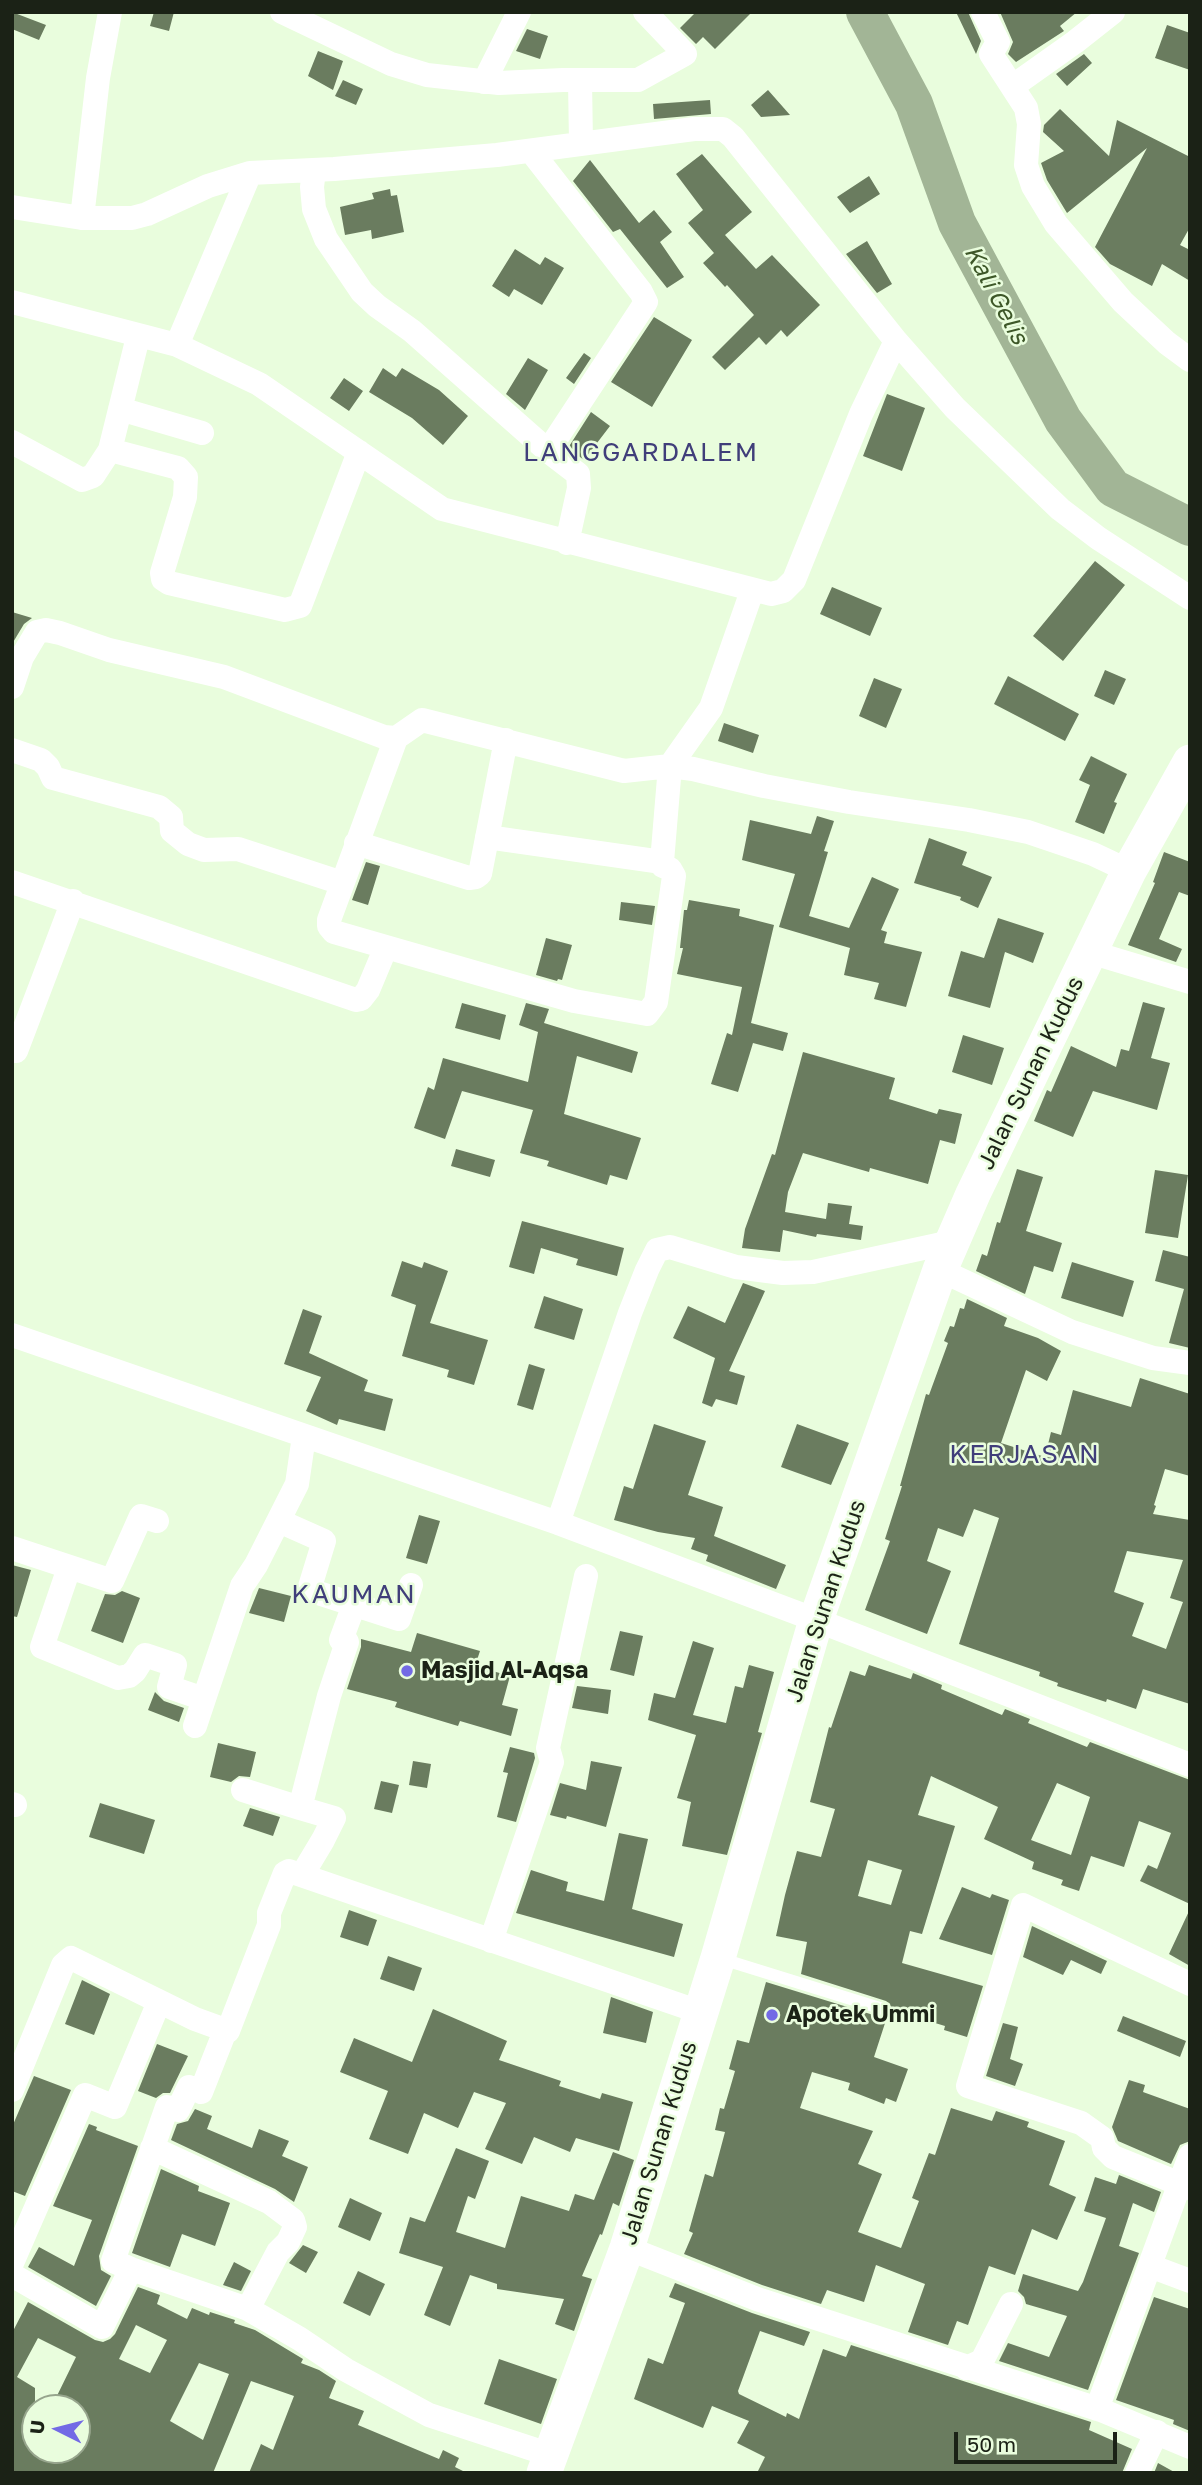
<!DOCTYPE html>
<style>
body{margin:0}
#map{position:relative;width:1202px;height:2485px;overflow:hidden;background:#e9fddd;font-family:"Golos Text",sans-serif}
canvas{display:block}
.frame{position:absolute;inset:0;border:14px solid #1b2216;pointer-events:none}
.north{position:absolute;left:21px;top:2394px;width:70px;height:70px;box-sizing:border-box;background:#e9fddd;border:2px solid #97a58d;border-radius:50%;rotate:276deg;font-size:19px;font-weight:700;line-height:28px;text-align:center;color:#1b2216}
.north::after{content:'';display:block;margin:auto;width:24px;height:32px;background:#736ae5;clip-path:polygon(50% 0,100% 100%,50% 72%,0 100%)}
.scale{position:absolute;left:954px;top:2432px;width:163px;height:32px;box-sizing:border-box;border:4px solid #1b2216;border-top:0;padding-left:9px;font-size:21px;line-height:24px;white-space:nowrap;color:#1b2216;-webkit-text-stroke:5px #e9fddd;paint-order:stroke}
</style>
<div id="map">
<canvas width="1202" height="2485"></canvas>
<div class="frame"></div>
<div class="north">U</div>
<div class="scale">50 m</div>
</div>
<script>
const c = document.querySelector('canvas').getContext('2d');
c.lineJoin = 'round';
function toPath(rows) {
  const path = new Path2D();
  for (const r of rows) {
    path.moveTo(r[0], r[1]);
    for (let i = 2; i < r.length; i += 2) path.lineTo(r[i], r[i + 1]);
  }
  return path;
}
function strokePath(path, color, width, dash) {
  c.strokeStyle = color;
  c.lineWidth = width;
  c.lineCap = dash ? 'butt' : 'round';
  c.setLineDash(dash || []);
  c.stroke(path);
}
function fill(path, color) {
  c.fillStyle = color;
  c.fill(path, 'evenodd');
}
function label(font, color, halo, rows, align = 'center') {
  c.font = font + ' "Golos Text",sans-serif';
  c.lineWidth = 5;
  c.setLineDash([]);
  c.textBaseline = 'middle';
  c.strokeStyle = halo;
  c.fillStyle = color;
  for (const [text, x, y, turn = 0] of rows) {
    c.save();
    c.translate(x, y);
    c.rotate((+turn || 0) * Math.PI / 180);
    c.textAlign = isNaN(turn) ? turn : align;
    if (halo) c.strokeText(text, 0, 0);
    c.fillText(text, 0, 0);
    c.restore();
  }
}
strokePath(toPath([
 [865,12,914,104,957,223,1063,420,1113,488,1190,527]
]), '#a2b596', 38);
fill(toPath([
 [12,12,46,25,39,40,12,29],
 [154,12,174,12,169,31,150,26],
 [696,12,752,12,715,49,703,37,696,44,680,28],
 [956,12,968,12,981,41,976,54],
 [1000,12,1077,12,1060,26,1064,31,1016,62,1008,54,1013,42],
 [1167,25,1190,33,1190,70,1155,58],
 [527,29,548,36,540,59,516,51],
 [318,51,343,61,333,90,308,76],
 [1084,54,1092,63,1067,86,1056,74],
 [343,80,363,89,356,105,335,96],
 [768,90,790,115,761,117,751,105],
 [710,100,711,114,654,119,653,104],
 [1060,109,1109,156,1117,120,1190,157,1190,227,1180,245,1190,250,1190,281,1162,264,1152,286,1110,264,1095,247,1147,148,1067,213,1047,180,1041,163,1064,151,1043,132,1044,125],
 [702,154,752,212,725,235,756,269,772,255,820,305,787,337,781,330,766,345,759,337,725,370,712,357,754,315,727,285,725,287,703,263,714,253,688,223,703,210,676,174],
 [590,160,639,223,654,210,672,232,660,242,684,277,667,288,620,229,613,232,573,181],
 [869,176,880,194,850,213,837,197],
 [390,189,391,196,397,195,404,232,372,239,371,230,345,235,340,207,374,199,372,193],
 [867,241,892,284,877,293,846,254],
 [515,249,540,265,545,257,564,268,542,305,514,289,509,297,492,286],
 [654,317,692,340,652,407,611,382],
 [584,353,591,358,574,384,566,378],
 [528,358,548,370,525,410,506,394],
 [383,368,396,377,402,368,439,390,468,416,443,445,412,418,369,392],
 [344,378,363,391,349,411,330,398],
 [887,394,925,408,902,471,863,456],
 [591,412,610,426,584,460,568,448],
 [1095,561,1125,585,1063,661,1033,636],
 [832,587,882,608,870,636,820,614],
 [12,612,32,618,24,624,12,644],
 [1105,670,1126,679,1114,705,1094,696],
 [1008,676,1079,714,1065,741,994,704],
 [874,678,902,689,886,728,859,716],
 [724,723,759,735,753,753,718,741],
 [1091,756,1127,774,1114,802,1117,803,1104,834,1075,822,1090,785,1079,780],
 [817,816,834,821,824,851,828,852,809,916,849,928,872,877,899,889,881,930,887,932,884,943,922,952,906,1007,874,999,879,983,844,975,850,948,779,927,795,874,742,860,750,820,811,834],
 [929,838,967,852,962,865,992,877,978,908,960,900,961,897,914,883],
 [1164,852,1190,862,1190,896,1179,892,1159,939,1182,949,1176,962,1128,945,1155,883,1153,882],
 [366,862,380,866,368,905,352,900],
 [689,900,740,909,739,916,774,925,751,1023,788,1033,783,1051,753,1043,738,1092,711,1084,727,1033,732,1035,742,987,677,974,683,948,680,948,684,910,687,910],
 [621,902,655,906,652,925,619,920],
 [998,918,1044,933,1033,963,1005,952,990,1008,948,996,961,951,984,958],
 [546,938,572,945,562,980,558,979,557,981,536,975],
 [1143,1002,1165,1008,1151,1058,1170,1063,1157,1110,1093,1091,1073,1137,1034,1121,1047,1090,1051,1092,1071,1046,1116,1067,1121,1049,1129,1051],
 [462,1003,506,1015,500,1040,455,1028],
 [526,1003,549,1009,544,1023,638,1052,632,1073,577,1056,564,1114,641,1138,627,1180,610,1175,607,1185,547,1166,549,1161,520,1153,533,1110,462,1091,445,1139,414,1128,428,1087,434,1090,443,1058,528,1082,538,1032,519,1025],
 [963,1035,1004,1048,992,1085,952,1072],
 [803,1052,895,1078,889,1099,937,1114,939,1109,962,1114,955,1144,940,1140,928,1184,870,1168,869,1172,803,1153,788,1192,785,1212,826,1219,828,1203,852,1206,849,1224,863,1226,861,1240,817,1234,816,1237,783,1230,780,1252,742,1248,745,1229,772,1154,775,1155],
 [456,1149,495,1160,490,1177,451,1166],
 [1017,1169,1043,1177,1026,1231,1062,1243,1053,1272,1034,1266,1025,1294,976,1271,982,1254,987,1256,997,1222,1000,1223],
 [1155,1170,1188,1175,1178,1238,1145,1233],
 [522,1221,624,1248,617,1276,576,1265,578,1259,541,1248,534,1274,509,1267],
 [1163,1250,1190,1257,1190,1348,1169,1343,1184,1289,1155,1281],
 [402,1261,422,1268,424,1262,448,1271,430,1323,488,1340,474,1385,447,1377,449,1370,402,1356,416,1305,391,1296],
 [1072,1262,1134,1281,1123,1317,1061,1298],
 [743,1283,765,1291,729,1371,745,1376,737,1405,716,1399,712,1407,702,1403,715,1358,673,1338,688,1306,725,1323],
 [544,1296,583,1309,574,1340,534,1328],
 [967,1299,1007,1318,1004,1326,1038,1338,1061,1351,1047,1381,1026,1370,1001,1443,1045,1457,1051,1432,1061,1435,1073,1390,1131,1407,1140,1378,1190,1394,1190,1476,1165,1469,1154,1505,1156,1506,1153,1514,1190,1520,1190,1704,1143,1689,1136,1709,1107,1699,1106,1702,1057,1686,1058,1683,1039,1676,1040,1672,959,1644,999,1518,974,1509,963,1537,938,1528,927,1561,951,1571,927,1634,865,1610,890,1541,885,1539,902,1486,900,1486,926,1394,929,1395,948,1343,944,1341,950,1326,954,1327,960,1308,964,1309],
 [1127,1551,1183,1560,1170,1598,1183,1602,1166,1649,1132,1636,1144,1603,1114,1592],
 [303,1309,322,1316,309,1353,368,1380,364,1391,393,1399,385,1431,339,1419,337,1425,306,1411,321,1377,284,1364],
 [529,1364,545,1369,533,1410,517,1405],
 [654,1424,706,1441,688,1495,723,1507,714,1536,786,1565,776,1589,706,1561,708,1555,691,1549,695,1538,658,1532,614,1520,624,1486,633,1489],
 [797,1424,849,1443,831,1485,781,1467],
 [419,1515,440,1521,427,1564,406,1558],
 [12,1565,31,1570,17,1617,12,1616],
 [259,1588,291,1596,284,1622,249,1613],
 [122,1591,140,1598,123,1643,91,1631,105,1594,115,1595],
 [620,1631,643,1636,634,1676,610,1670],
 [417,1633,480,1651,475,1666,510,1676,502,1705,518,1709,511,1736,460,1721,458,1726,395,1707,397,1702,347,1689,361,1647,361,1639,411,1652],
 [693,1641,714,1648,693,1715,726,1723,735,1686,743,1688,749,1665,774,1672,758,1732,762,1733,727,1855,682,1846,691,1802,677,1798,696,1735,648,1720,654,1693,675,1698],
 [869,1665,911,1679,913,1673,942,1685,941,1689,1002,1715,1005,1709,1030,1719,1028,1723,1087,1747,1090,1742,1190,1780,1190,1904,1140,1881,1148,1865,1157,1869,1171,1833,1139,1821,1124,1867,1091,1856,1079,1891,1061,1885,1063,1880,1032,1869,1034,1862,984,1839,998,1807,931,1776,918,1815,955,1826,922,1934,910,1931,902,1963,983,1986,967,2037,944,2030,945,2026,892,2010,890,2004,886,2001,801,1974,807,1942,776,1936,785,1895,797,1851,821,1857,835,1809,810,1802,829,1727,831,1728,850,1671,865,1676],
 [1057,1783,1090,1797,1071,1855,1031,1840],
 [868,1860,902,1870,891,1905,858,1896],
 [577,1686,611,1690,608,1714,572,1708],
 [155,1692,164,1701,184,1708,179,1722,148,1710],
 [218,1743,256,1752,250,1777,239,1776,231,1782,210,1777],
 [510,1747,534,1753,535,1758,516,1822,497,1817,508,1773,503,1772],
 [413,1761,431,1764,427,1788,409,1785],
 [591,1761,622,1767,606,1827,567,1816,566,1819,550,1815,560,1783,586,1790],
 [381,1781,399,1785,392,1813,374,1809],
 [100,1803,155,1820,144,1854,89,1837],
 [250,1808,280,1817,273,1836,243,1826],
 [619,1833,648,1839,632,1909,683,1924,674,1957,516,1913,531,1870,568,1882,566,1891,604,1901],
 [962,1887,990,1898,992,1894,1009,1900,992,1955,939,1939],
 [1190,1909,1190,1966,1169,1954],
 [349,1910,377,1920,368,1946,340,1937],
 [1032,1926,1107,1961,1101,1974,1071,1960,1063,1975,1023,1957],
 [388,1956,422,1968,414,1991,380,1979],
 [82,1980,110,1994,94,2035,65,2024],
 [766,1982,880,2017,887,2017,874,2057,908,2069,896,2102,886,2098,884,2104,848,2090,850,2083,812,2072,800,2108,873,2131,858,2164,882,2174,858,2232,901,2248,919,2201,912,2198,929,2153,935,2155,951,2108,992,2121,996,2111,1029,2122,1027,2127,1065,2141,1049,2185,1076,2197,1057,2240,1032,2229,1015,2275,989,2266,968,2325,957,2321,948,2345,908,2332,925,2284,876,2265,864,2302,827,2290,821,2304,762,2285,684,2254,693,2233,689,2231,705,2174,713,2177,725,2132,715,2130,720,2108,724,2109,735,2071,729,2069,737,2040,749,2043],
 [611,1997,653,2012,646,2043,603,2033],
 [433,2009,507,2041,499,2060,561,2081,559,2086,600,2099,602,2093,633,2102,619,2151,576,2138,570,2152,534,2137,522,2164,485,2149,506,2103,474,2092,458,2128,424,2113,408,2154,369,2139,388,2091,340,2072,354,2038,412,2062],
 [1123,2016,1186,2041,1180,2057,1117,2031],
 [1003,2023,1018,2027,1010,2059,1023,2064,1015,2086,986,2076],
 [157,2044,188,2056,170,2093,163,2093,156,2098,138,2091],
 [34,2076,71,2090,25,2196,12,2191,12,2127],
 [1129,2080,1145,2085,1143,2092,1190,2109,1190,2141,1180,2145,1171,2164,1118,2141,1112,2127],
 [195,2109,212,2116,207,2129,252,2148,259,2129,289,2141,282,2156,308,2167,294,2202,275,2189,171,2140,177,2124,188,2121],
 [89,2124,97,2127,96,2130,138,2146,99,2256,101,2270,111,2276,96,2306,28,2267,39,2247,74,2266,92,2220,53,2206],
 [456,2148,489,2161,475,2199,468,2196,456,2232,505,2248,521,2196,569,2211,575,2194,594,2200,613,2152,634,2160,619,2206,613,2203,602,2235,600,2234,582,2276,592,2279,574,2331,555,2324,564,2299,497,2289,497,2284,470,2275,450,2326,424,2315,443,2267,399,2253,410,2217,425,2222],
 [161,2169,199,2186,198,2191,230,2203,215,2246,182,2234,170,2267,132,2253],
 [1119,2175,1161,2192,1154,2212,1133,2203,1119,2246,1139,2253,1088,2390,999,2361,1008,2343,1049,2357,1067,2316,1026,2304,1024,2297,1018,2291,1023,2274,1078,2291,1083,2282,1106,2218,1084,2211,1095,2177,1116,2184],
 [350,2198,382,2213,370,2241,338,2227],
 [303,2245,318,2252,306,2273,289,2263],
 [234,2262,251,2271,241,2291,223,2285],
 [358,2271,385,2284,370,2316,343,2303],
 [675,2283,752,2313,810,2332,804,2346,760,2331,738,2391,739,2394,786,2417,787,2413,799,2419,823,2349,846,2357,851,2345,1091,2422,1089,2430,1132,2449,1122,2473,757,2473,765,2457,737,2443,749,2421,712,2406,703,2428,634,2399,648,2358,663,2364,685,2303,669,2297],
 [138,2287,160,2295,157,2304,187,2319,192,2308,209,2315,210,2312,235,2320,234,2323,255,2330,303,2359,301,2363,319,2370,336,2381,329,2398,364,2411,358,2425,439,2459,443,2450,459,2458,455,2467,467,2473,249,2473,261,2444,273,2450,294,2396,251,2381,213,2473,12,2473,12,2333,28,2302,95,2340,103,2342,110,2339,115,2334],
 [136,2325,167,2340,150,2373,119,2359],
 [38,2338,76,2357,51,2408,77,2408,77,2450,35,2450,35,2388,17,2377],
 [199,2363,229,2374,203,2440,170,2421],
 [1154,2297,1190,2309,1190,2431,1173,2424,1174,2420,1116,2400],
 [499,2359,557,2379,541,2424,484,2404],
 [1158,2463,1176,2473,1154,2473]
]), '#6a7c5f');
strokePath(toPath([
 [722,1959,883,2009]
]), '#fff', 12);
strokePath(toPath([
 [282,12,391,64,427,75,499,83,563,80,638,80,685,54,645,12],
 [983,12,998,42,991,54,1026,108,1029,124,1026,165,1033,186,1056,224,1123,302,1167,343,1190,360],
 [580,80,581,144],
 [484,82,519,12],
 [1013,86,1075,42,1113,12],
 [531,151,641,292,646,302,548,451,578,474,579,488,567,543],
 [314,170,312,187,314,209,326,239,362,292,377,306,412,331,548,451],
 [12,207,82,218,132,218,147,214,208,186,250,173,334,169,497,155,694,129,723,129,733,137,896,341,955,408,1060,509,1098,538,1190,598],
 [82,218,98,78,110,12],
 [12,302,177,345,250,173],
 [177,345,259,384,442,509,771,594,783,591,794,580,861,414,896,341],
 [120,409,202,433],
 [12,442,82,480,93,476,110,450,138,337],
 [110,450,178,468,186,477,185,497,162,573,163,579,169,583,285,610,300,606,359,452],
 [12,687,22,657,37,632,46,630,60,633,109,650,224,677,384,737,396,738,422,720,624,771,670,766,693,769,764,786,849,802,969,820,1028,832,1093,854,1129,871],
 [12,750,41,760,48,767,53,778,159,807,171,817,172,831,188,844,204,850,238,849,342,883],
 [487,837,662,862],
 [356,843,469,878,476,877,480,874,506,740],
 [12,882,356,1000,361,999,368,990,386,947,574,1001,647,1014,656,1002,674,876,670,869,663,866,662,862,670,766,711,708,752,591],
 [386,947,334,932,329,926,329,920,396,738],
 [1090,952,1190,982],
 [12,1050,16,1051,73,901],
 [940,1270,1072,1332,1153,1358,1190,1363],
 [12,1335,558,1523,816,1620,1190,1765],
 [279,1521,324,1541,309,1590,399,1619,411,1585],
 [558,1523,630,1313,647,1270,657,1250,670,1247,736,1267,783,1273,813,1272,951,1242],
 [12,1548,112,1581,141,1516,157,1521],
 [69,1568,42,1647,118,1678,129,1676,135,1671,145,1655,175,1665,169,1687,204,1699,242,1586,256,1565,297,1484,304,1436],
 [195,1726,204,1699],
 [243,1790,300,1808],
 [12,1804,15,1805],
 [302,1875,323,1840,334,1818,300,1808,329,1696,347,1642,341,1640,354,1605],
 [491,1941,552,1762,548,1748,586,1576],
 [1190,1984,1023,1905,968,2086,1081,2123,1102,2138,1104,2148,1113,2157,1190,2188],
 [225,2031,201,2092,189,2087,178,2110,167,2107,113,2261,131,2269,248,2309,300,2339,346,2370,429,2415,551,2455],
 [12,2090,63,1965,71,1958,195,2019,228,2031,269,1925,269,1913,285,1873,289,1871,700,2012],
 [152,2148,269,2202,293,2220,295,2227,288,2242,278,2252,248,2309],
 [627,2248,757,2299,1101,2410,1190,2447],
 [12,2263,85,2095,115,2107,159,2002],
 [1150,2266,1190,2281],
 [12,2275,102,2327,131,2269],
 [966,2368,982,2361,1011,2304],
 [1097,2409,1190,2156],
 [1137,2473,1157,2432]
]), '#fff', 24);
strokePath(toPath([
 [544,2473,627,2248,718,1958,816,1620,940,1270,973,1194,1129,871,1190,762]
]), '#fff', 35);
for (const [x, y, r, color] of [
 [407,1671,7,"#736ae5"],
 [772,2015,7,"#736ae5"]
]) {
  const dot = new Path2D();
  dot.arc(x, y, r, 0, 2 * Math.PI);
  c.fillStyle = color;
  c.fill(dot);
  strokePath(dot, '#e9fddd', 2.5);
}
label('23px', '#1b2216', '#e9fddd', [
 ["Jalan Sunan Kudus",1031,1073,-64],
 ["Jalan Sunan Kudus",826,1601,-72],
 ["Jalan Sunan Kudus",659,2143,-73]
]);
label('bold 23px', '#1b2216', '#e9fddd', [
 ["Masjid Al-Aqsa",421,1671],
 ["Apotek Ummi",786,2015]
], 'left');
label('italic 24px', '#3d5728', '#e9fddd', [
 ["Kali Gelis",996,295,62]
]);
c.letterSpacing = '2px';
label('26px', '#403e7a', '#e9fddd', [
 ["LANGGARDALEM",641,453],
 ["KERJASAN",1025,1455],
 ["KAUMAN",354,1595]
]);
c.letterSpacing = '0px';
</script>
